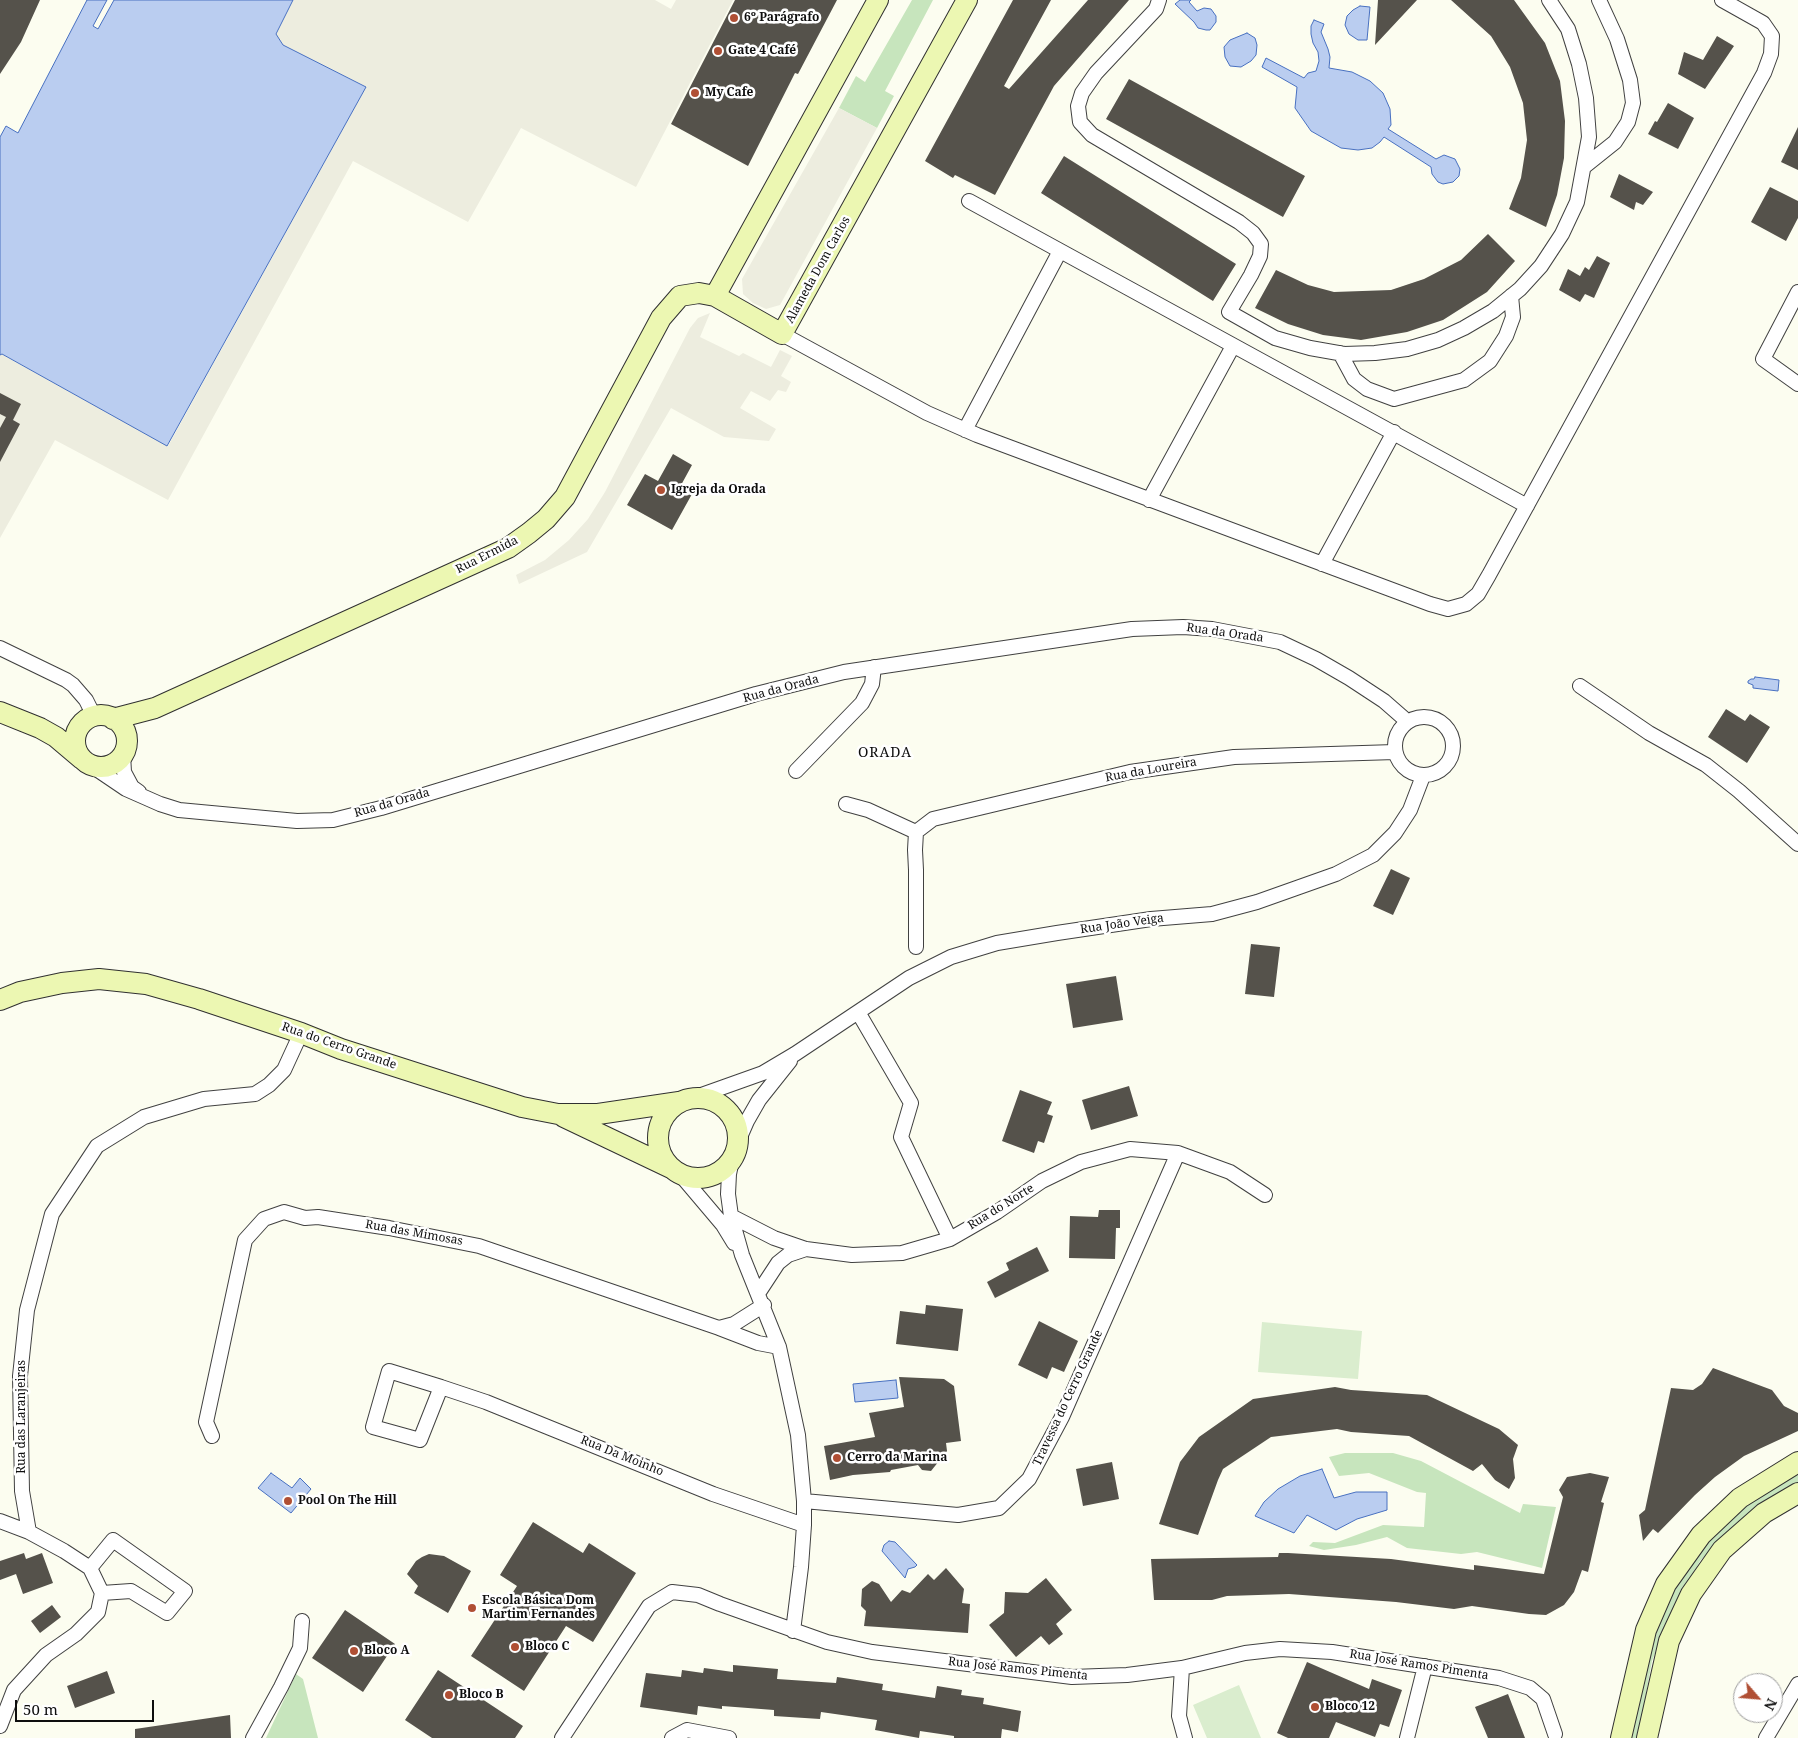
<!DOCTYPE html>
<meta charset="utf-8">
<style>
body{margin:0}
#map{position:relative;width:1798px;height:1738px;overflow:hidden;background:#fcfdf0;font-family:"Noto Serif",serif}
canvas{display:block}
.north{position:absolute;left:1733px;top:1673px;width:50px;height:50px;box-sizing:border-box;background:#fff;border:1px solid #9f9f9f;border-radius:50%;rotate:117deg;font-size:14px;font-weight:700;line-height:20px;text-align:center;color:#0e0e0e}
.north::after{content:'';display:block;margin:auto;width:18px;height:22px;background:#b04f34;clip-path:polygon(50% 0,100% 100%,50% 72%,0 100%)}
.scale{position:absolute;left:15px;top:1700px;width:139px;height:22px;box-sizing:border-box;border:2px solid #0e0e0e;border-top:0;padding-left:6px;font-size:15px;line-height:18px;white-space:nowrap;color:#0e0e0e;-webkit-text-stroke:4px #fff;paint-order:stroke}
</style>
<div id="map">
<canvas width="1798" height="1738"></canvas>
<div class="north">N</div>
<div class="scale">50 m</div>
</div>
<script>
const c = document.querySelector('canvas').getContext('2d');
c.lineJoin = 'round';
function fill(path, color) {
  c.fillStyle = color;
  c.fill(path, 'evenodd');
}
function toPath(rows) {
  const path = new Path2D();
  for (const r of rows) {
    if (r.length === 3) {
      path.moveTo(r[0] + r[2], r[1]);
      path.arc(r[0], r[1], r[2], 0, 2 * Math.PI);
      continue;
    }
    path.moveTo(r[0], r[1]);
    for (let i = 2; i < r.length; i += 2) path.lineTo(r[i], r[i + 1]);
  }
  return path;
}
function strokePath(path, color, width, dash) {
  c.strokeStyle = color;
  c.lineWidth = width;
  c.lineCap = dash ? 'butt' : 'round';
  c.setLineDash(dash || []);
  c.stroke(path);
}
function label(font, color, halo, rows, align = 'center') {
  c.font = font + ' "Noto Serif",serif';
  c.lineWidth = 5;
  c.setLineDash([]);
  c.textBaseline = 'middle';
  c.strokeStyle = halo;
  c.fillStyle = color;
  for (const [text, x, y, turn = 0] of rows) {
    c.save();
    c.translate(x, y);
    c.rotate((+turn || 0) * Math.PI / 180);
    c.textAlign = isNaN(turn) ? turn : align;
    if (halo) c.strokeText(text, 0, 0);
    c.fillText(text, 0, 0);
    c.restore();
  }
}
fill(toPath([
 [912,0,933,0,885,91,894,96,877,128,839,108,856,76,865,82],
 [1345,1453,1393,1453,1421,1461,1520,1513,1523,1504,1556,1507,1542,1568,1477,1552,1461,1554,1407,1548,1387,1537,1356,1545,1324,1550,1309,1546,1313,1542,1335,1543,1383,1525,1424,1527,1426,1493,1417,1492,1369,1473,1339,1476,1329,1457],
 [1798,1475,1798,1483,1766,1500,1729,1530,1700,1561,1672,1611,1652,1661,1638,1738,1629,1738,1649,1651,1671,1595,1705,1544,1740,1510,1784,1480],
 [296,1674,303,1679,318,1738,266,1738]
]), '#c7e5bd');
fill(toPath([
 [1262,1322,1362,1331,1358,1379,1258,1372],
 [1239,1685,1261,1738,1207,1738,1193,1705]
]), '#daedce');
fill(toPath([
 [293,0,655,0,671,9,676,0,733,0,636,187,521,128,468,222,353,161,168,500,55,440,0,538,0,355,1,354,168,446,366,87,283,45,276,35],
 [839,108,877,128,780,305,766,309,753,303,743,294,742,279],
 [710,313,700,337,739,356,743,353,771,367,780,350,792,356,781,376,791,382,786,392,778,390,770,401,751,391,740,408,776,429,769,441,724,437,671,408,587,552,519,584,516,575,545,560,569,540,588,519,605,492,690,328,698,318]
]), '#ededdf');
const water = toPath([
 [87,0,107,0,93,26,98,29,114,0,293,0,276,34,283,45,366,87,167,446,2,354,0,355,0,137,6,126,18,133,87,0],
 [1180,0,1191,0,1189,2,1197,11,1204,8,1211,9,1216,16,1216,22,1210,30,1206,30,1198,28,1194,22,1175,4,1180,0],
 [1360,6,1370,7,1367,40,1358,40,1349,34,1345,25,1347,16,1353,10,1360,6],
 [1314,20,1324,24,1321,32,1328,49,1330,57,1329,68,1352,72,1370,81,1383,93,1390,109,1391,125,1388,129,1436,159,1444,155,1455,159,1460,169,1459,176,1453,182,1443,184,1438,182,1432,174,1431,167,1384,137,1380,142,1372,148,1358,150,1341,148,1311,131,1295,108,1297,87,1262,67,1266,58,1304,78,1308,73,1316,71,1319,61,1318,52,1313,43,1311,34,1311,26,1314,20],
 [1247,33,1255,38,1257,45,1256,55,1251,61,1241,67,1230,66,1225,57,1224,47,1230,40,1247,33],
 [1755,677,1779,680,1778,691,1753,688,1753,685,1748,683,1748,681,1751,679,1754,679,1755,677],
 [896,1380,898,1398,855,1402,853,1384,896,1380],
 [1322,1469,1334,1498,1356,1492,1387,1492,1387,1510,1357,1519,1336,1530,1307,1515,1294,1533,1255,1516,1264,1502,1278,1489,1300,1476,1322,1469],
 [271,1473,292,1488,300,1478,311,1489,291,1513,258,1488,271,1473],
 [889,1541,895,1542,917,1565,915,1567,908,1569,905,1578,882,1551,884,1545,889,1541]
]);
fill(water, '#bacdf0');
strokePath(water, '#4870c0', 1);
fill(toPath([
 [0,0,40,0,21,42,0,74],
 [735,0,837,0,798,74,795,73,748,166,671,124],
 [1013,0,1051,0,1004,86,1009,89,1088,0,1129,0,1054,86,995,195,955,175,953,178,925,161],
 [1378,0,1417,0,1375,45],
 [1451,0,1514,0,1545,43,1560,81,1565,121,1564,158,1557,195,1546,227,1509,209,1521,178,1527,140,1523,103,1510,67,1491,36],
 [1717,36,1734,46,1705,89,1678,74,1684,52,1703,60],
 [1129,79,1305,176,1283,217,1106,119],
 [1668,103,1694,118,1678,149,1648,134,1655,121,1657,122],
 [1798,127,1798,170,1781,162],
 [1064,156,1236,264,1213,301,1041,193],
 [1619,174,1653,192,1643,205,1636,202,1634,210,1610,197],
 [1770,187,1798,201,1798,218,1786,241,1751,222],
 [1488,234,1515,261,1487,292,1443,320,1407,332,1361,340,1323,335,1288,324,1255,308,1276,270,1308,285,1334,292,1391,290,1424,279,1461,260],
 [1597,256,1610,263,1594,298,1585,294,1580,302,1559,290,1568,269,1580,276,1585,267,1589,270],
 [0,393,21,404,13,420,20,424,0,462,0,428,6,417,0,414],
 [673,454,692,465,680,487,692,494,672,530,627,505,645,474,658,481],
 [1726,709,1745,721,1750,714,1770,727,1747,763,1708,737],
 [1391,869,1410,878,1393,915,1373,906],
 [1251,944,1280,947,1274,997,1245,994],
 [1116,976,1123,1020,1073,1028,1066,984],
 [1129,1086,1138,1116,1091,1130,1082,1100],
 [1020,1090,1052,1102,1047,1114,1053,1116,1044,1143,1038,1141,1034,1153,1002,1141],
 [1099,1210,1120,1210,1120,1228,1116,1228,1115,1259,1069,1258,1070,1216,1098,1217],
 [1037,1247,1049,1271,995,1298,987,1282,1009,1270,1006,1263],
 [926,1305,963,1309,958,1351,896,1344,900,1311,925,1314],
 [1039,1321,1078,1341,1064,1372,1052,1367,1047,1379,1018,1365],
 [1713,1368,1772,1390,1784,1406,1798,1413,1798,1431,1744,1456,1715,1477,1695,1495,1658,1533,1653,1529,1643,1541,1639,1515,1645,1510,1671,1388,1693,1390,1702,1384],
 [899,1377,944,1379,954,1386,961,1441,946,1443,947,1451,931,1471,922,1470,918,1465,891,1470,890,1472,853,1475,830,1480,824,1446,875,1437,869,1413,904,1407],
 [1335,1387,1351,1390,1427,1395,1499,1429,1518,1445,1513,1459,1515,1478,1509,1489,1495,1480,1482,1464,1473,1471,1409,1436,1351,1432,1337,1429,1271,1437,1223,1469,1218,1480,1198,1535,1159,1524,1180,1462,1199,1437,1253,1399],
 [1112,1462,1119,1499,1083,1506,1076,1469],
 [1590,1473,1609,1477,1601,1502,1604,1503,1588,1572,1582,1570,1574,1592,1564,1605,1546,1615,1529,1614,1472,1606,1454,1609,1396,1602,1289,1594,1227,1596,1212,1600,1154,1600,1151,1559,1278,1557,1279,1553,1288,1553,1391,1559,1474,1570,1474,1565,1544,1574,1563,1497,1559,1490,1567,1477],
 [533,1522,583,1553,589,1543,636,1573,593,1642,566,1626,524,1691,471,1656,517,1586,500,1575],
 [24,1553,26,1559,42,1553,53,1583,23,1594,16,1574,0,1580,0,1561],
 [429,1554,444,1556,471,1571,448,1613,414,1593,418,1586,407,1574,416,1561,422,1557],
 [946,1568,964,1589,962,1603,970,1604,968,1633,864,1626,866,1611,861,1606,862,1589,872,1581,879,1584,891,1602,902,1590,910,1593,928,1574,934,1580],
 [1046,1578,1072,1610,1056,1624,1063,1634,1049,1645,1041,1636,1016,1657,989,1625,1004,1613,1005,1592,1028,1593],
 [52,1605,61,1617,40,1633,31,1621],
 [345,1610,395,1644,363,1692,312,1658],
 [1307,1662,1369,1689,1372,1679,1402,1690,1389,1727,1380,1724,1375,1737,1336,1722,1329,1738,1288,1738,1277,1733],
 [733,1665,778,1669,777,1679,836,1683,837,1677,883,1684,882,1690,935,1698,937,1686,962,1690,961,1695,984,1698,983,1704,1021,1711,1018,1732,1002,1729,1001,1738,954,1738,954,1736,920,1731,919,1738,875,1730,877,1720,821,1712,820,1719,774,1716,774,1710,722,1706,722,1709,698,1706,697,1715,640,1707,646,1673,681,1677,682,1670,703,1673,704,1668,733,1672],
 [438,1670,523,1726,515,1738,432,1738,405,1720],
 [107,1671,115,1693,75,1708,67,1686],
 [1508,1694,1525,1738,1488,1738,1475,1707],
 [230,1715,231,1738,135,1738,135,1729]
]), '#55524b');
const street = toPath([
 [1159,0,1156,9,1096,73,1082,93,1078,106,1080,122,1092,135,1239,222,1253,233,1261,244,1260,256,1251,275,1229,312,1275,338,1310,348,1344,354,1375,353,1407,349,1438,340,1464,328,1493,311,1520,289,1541,266,1562,234,1577,202,1589,137,1586,98,1579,64,1568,29,1549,0],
 [1585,166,1615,142,1628,122,1633,103,1630,80,1617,39,1599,0],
 [969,201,1527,506],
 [1798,292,1763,359,1798,384],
 [782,334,927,413,977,435,1430,604,1448,609,1466,604,1478,594,1489,575,1764,73,1771,54,1772,36,1763,23,1722,0],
 [1340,353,1354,379,1367,389,1394,399,1464,380,1490,361,1506,336,1513,317,1511,296],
 [965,430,1060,251],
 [1149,500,1233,346],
 [1322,564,1394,432],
 [0,648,66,680,73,685,86,700,94,716],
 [1580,686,1649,733,1706,765,1739,791,1798,844],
 [1424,746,29],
 [123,754,124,772,132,787,139,792],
 [92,766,126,789,160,804,179,810,297,821,333,820,381,808,756,694,844,672,1132,629,1183,627,1212,629,1280,642,1316,659,1349,678,1384,701,1408,722],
 [796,771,862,703,872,684,874,667],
 [846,804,868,810,916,832],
 [916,947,916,870,915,850,916,832,933,819,1130,772,1234,757,1395,752],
 [858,1012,911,1103,901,1137,950,1239],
 [690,1099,763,1073,795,1054,909,978,951,957,997,943,1057,933,1151,919,1212,914,1257,902,1336,874,1373,855,1395,833,1410,810,1423,776],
 [737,1144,747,1121,759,1100,790,1061],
 [733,1155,729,1174,728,1194,731,1216,742,1255,779,1347,798,1435,804,1501,804,1525,801,1567,793,1631],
 [679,1173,723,1225,734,1243],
 [731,1216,774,1238,806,1249,852,1255,902,1253,950,1239,997,1212,1042,1181,1081,1162,1130,1149,1178,1153,1230,1172,1265,1195],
 [759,1292,778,1263,788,1255,806,1249],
 [719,1328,734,1324,764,1305],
 [441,1387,420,1440,373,1427,389,1371,441,1387,486,1402,713,1494,804,1525],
 [212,1436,206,1422,245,1240,264,1219,284,1212,305,1218,318,1217,389,1228,479,1246,719,1328,758,1343,779,1347],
 [804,1501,958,1515,999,1508,1029,1479,1062,1417,1178,1153],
 [0,1521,29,1532,64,1551,90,1568,102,1593,98,1612,76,1634,46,1655,14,1690,0,1726],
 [29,1532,22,1491,20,1376,27,1310,52,1214,97,1146,144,1117,204,1099,255,1094,269,1085,284,1070,301,1033],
 [90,1568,113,1540,185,1591,167,1613,131,1591,102,1593],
 [1182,1668,1179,1716,1185,1738],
 [253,1738,281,1687,300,1648,302,1621],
 [562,1738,649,1606,672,1592,698,1595,720,1604,827,1642,872,1652,1072,1677,1127,1675,1182,1668,1245,1653,1280,1649,1332,1652,1499,1678,1530,1688,1543,1699,1555,1734],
 [672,1738,687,1730,729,1738],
 [1407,1738,1425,1666],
 [1766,1738,1798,1684]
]);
const secondary = toPath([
 [715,296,878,0],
 [0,712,40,728,56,737,82,759],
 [101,741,26],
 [113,719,155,708,508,548,529,533,546,519,565,497,661,318,680,296,699,293,715,296,782,334,967,0],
 [0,1000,20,992,62,983,99,979,146,984,199,999,301,1033,341,1049,522,1107,558,1114,598,1114,679,1102],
 [698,1138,40],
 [564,1117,671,1168],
 [1621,1738,1646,1630,1666,1584,1701,1535,1740,1498,1798,1462],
 [1647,1738,1669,1641,1691,1594,1722,1550,1764,1513,1798,1493]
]);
strokePath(street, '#414141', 16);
strokePath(secondary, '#303030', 22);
strokePath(street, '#fff', 14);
strokePath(secondary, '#ecf7b2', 20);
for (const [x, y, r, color] of [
 [734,18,5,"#b04f34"],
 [718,51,5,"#b04f34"],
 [695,93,5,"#b04f34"],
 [661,490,5,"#b04f34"],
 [837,1458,5,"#b04f34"],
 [288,1501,5,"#b04f34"],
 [472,1608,5,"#b04f34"],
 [515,1647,5,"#b04f34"],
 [354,1651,5,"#b04f34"],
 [449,1695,5,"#b04f34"],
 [1315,1707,5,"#b04f34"]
]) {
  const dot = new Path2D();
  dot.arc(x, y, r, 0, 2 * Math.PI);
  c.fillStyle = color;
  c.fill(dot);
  strokePath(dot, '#fff', 2);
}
label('bold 12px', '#0e0e0e', '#fff', [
 ["6º Parágrafo",744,18],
 ["Gate 4 Café",728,51],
 ["My Cafe",705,93],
 ["Igreja da Orada",671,490],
 ["Cerro da Marina",847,1458],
 ["Pool On The Hill",298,1501],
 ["Escola Básica Dom",482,1601],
 ["Martim Fernandes",482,1615],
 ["Bloco C",525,1647],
 ["Bloco A",364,1651],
 ["Bloco B",459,1695],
 ["Bloco 12",1325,1707]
], 'left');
label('12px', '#0e0e0e', '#fff', [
 ["Alameda Dom Carlos",818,270,-61],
 ["Rua Ermida",487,555,-27],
 ["Rua da Orada",1225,633,8],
 ["Rua da Orada",781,689,-15],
 ["Rua da Loureira",1151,770,-10],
 ["Rua da Orada",392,803,-16],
 ["Rua João Veiga",1122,924,-8],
 ["Rua do Cerro Grande",339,1046,19],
 ["Rua do Norte",1001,1207,-32],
 ["Rua das Mimosas",414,1233,10],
 ["Travessa do Cerro Grande",1068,1398,-65],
 ["Rua das Laranjeiras",22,1417,-90],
 ["Rua Da Moinho",622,1456,22],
 ["Rua José Ramos Pimenta",1419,1665,9],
 ["Rua José Ramos Pimenta",1018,1669,6]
]);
c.letterSpacing = '1px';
label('14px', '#0e0e0e', '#fff', [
 ["ORADA",885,753]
]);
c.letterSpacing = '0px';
</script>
